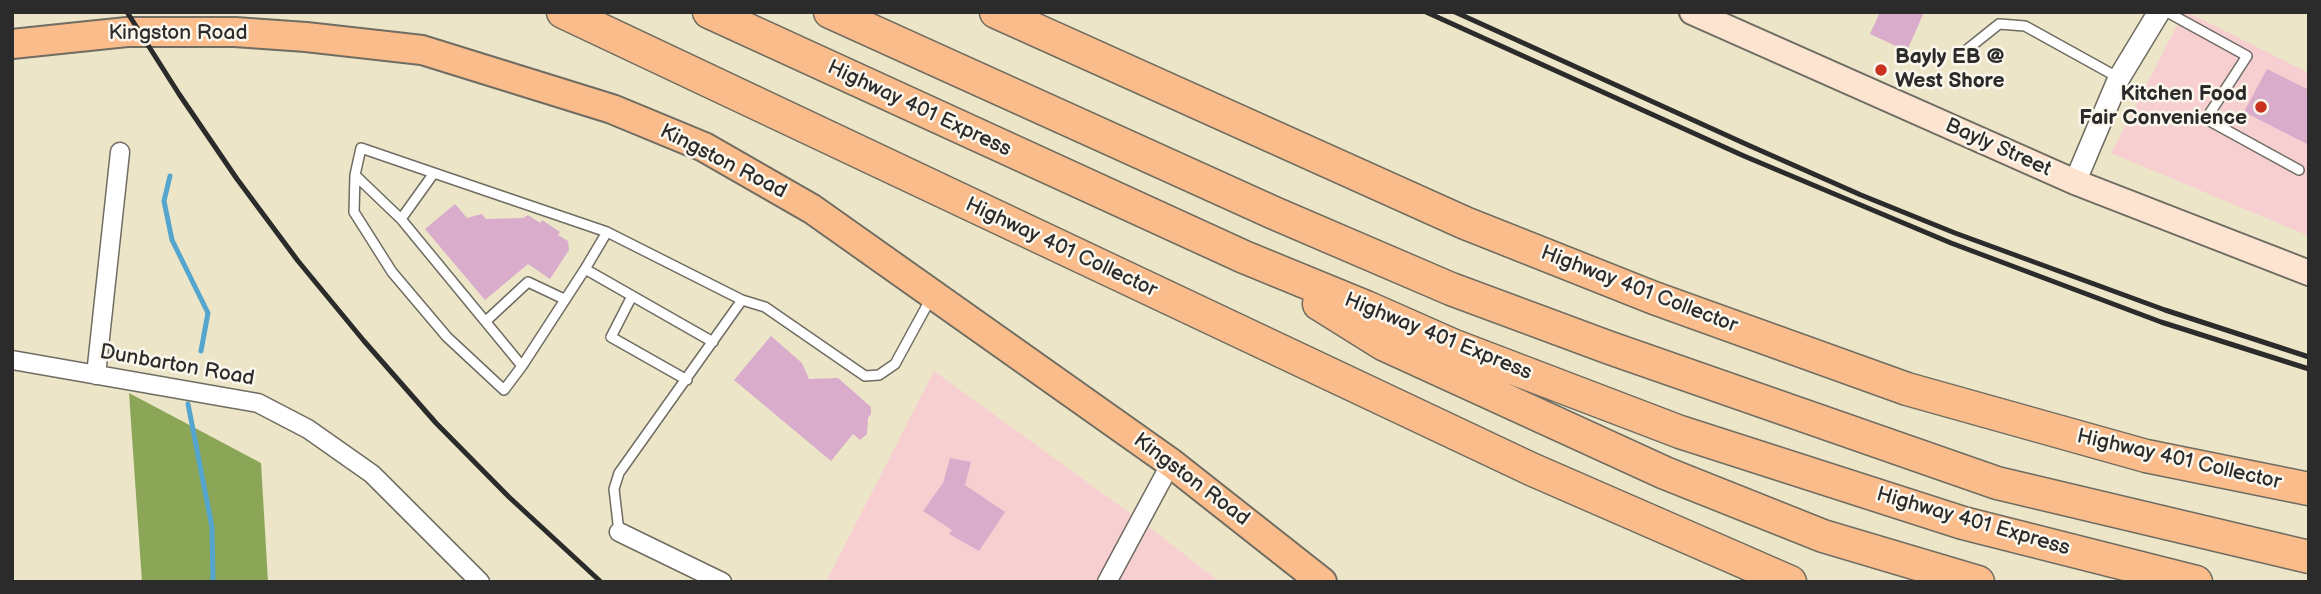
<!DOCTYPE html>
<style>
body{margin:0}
#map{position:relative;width:2321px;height:594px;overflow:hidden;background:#ece5c7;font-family:"Balsamiq Sans",sans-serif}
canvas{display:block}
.frame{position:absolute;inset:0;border:14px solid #2b2b2b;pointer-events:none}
</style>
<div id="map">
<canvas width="2321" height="594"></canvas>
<div class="frame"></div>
</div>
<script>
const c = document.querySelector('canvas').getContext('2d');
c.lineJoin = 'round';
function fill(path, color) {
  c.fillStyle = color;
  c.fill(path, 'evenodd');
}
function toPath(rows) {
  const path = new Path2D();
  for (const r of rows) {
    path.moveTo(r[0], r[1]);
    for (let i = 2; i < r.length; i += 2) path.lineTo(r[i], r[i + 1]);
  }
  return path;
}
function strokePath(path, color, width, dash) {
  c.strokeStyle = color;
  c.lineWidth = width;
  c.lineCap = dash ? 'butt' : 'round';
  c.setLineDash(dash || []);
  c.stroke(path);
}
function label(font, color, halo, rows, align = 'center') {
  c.font = font + ' "Balsamiq Sans",sans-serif';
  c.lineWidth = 5;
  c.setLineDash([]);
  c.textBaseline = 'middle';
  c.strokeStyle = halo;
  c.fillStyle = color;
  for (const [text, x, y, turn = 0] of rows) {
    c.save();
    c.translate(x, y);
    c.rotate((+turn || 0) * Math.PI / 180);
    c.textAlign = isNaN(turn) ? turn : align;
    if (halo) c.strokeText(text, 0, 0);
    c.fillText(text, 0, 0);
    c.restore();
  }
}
fill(toPath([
 [2184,12,2187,12,2309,73,2309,236,2111,153],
 [934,371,1149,527,1220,582,826,582]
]), '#f7cfd1');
fill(toPath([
 [129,393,261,463,268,582,142,582]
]), '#8ca658');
strokePath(toPath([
 [170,176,164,201,172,240,208,313,201,351],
 [188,404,212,527,213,582]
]), '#55a6cf', 5);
fill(toPath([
 [1880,12,1924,12,1907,51,1870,34],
 [2267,69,2309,90,2309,145,2244,112],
 [455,204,467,218,482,214,486,219,523,218,528,215,540,223,542,220,560,232,558,235,568,241,569,250,550,279,528,264,485,300,425,229],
 [771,336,802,363,809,379,838,378,871,407,871,414,868,418,867,434,860,440,853,434,831,461,734,380],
 [950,458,971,462,965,485,1005,512,979,551,949,534,952,530,923,511,943,483]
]), '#d9accc');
const service = toPath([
 [2167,12,2247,56,2206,119,2299,170],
 [1964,52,1999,24,2025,26,2119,78],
 [434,173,607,232],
 [355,175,401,219,522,366],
 [401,219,434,173,361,148,355,175,354,212,392,272,447,337,504,390,522,366,585,269],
 [632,296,611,337,687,380],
 [486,321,528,282,564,299],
 [713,342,585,269,607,232,742,300],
 [619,532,614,489,619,473,742,300,765,307,865,376,879,375,895,364,931,298]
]);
const minor = toPath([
 [12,360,258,403,308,429,372,474,480,582],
 [96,375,120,152],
 [619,532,722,582],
 [1107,582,1171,463]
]);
const tertiary = toPath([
 [2075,182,2119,78,2159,12]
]);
const secondary = toPath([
 [1692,12,2075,182,2309,273]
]);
const primary = toPath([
 [12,44,127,32,235,32,306,37,422,50,612,109,704,147,812,209,1171,463,1322,582]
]);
const motorway = toPath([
 [563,12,1531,469,1790,582],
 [709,12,1244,257,1366,307,1452,345,1680,432,1963,523,2196,582],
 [830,12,1274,213,1451,289,1610,348,1997,483,2309,557],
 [996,12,1465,223,1654,298,1907,389,2146,456,2309,489],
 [1319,304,1383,344,1665,473,1823,536,1978,582]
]);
strokePath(service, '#6f6c62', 12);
strokePath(minor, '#6f6c62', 21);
strokePath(tertiary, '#6f6c62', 24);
strokePath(secondary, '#6f6c62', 28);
strokePath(primary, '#6f6c62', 32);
strokePath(motorway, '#6f6c62', 35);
strokePath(service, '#fff', 9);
strokePath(minor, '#fff', 18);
strokePath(tertiary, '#fff', 21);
strokePath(secondary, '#fde4d1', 24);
strokePath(primary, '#fabc8b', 28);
strokePath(motorway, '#fabc8b', 32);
strokePath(toPath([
 [127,12,179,94,237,179,298,261,364,341,436,423,509,497,601,582],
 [1426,12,1744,156,1951,243,2161,322,2309,369],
 [1455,12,1748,145,1861,195,1955,233,2165,310,2309,357]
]), '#2b2b2b', 5);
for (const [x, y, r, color] of [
 [1881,70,7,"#c8321e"],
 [2261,107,7,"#c8321e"]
]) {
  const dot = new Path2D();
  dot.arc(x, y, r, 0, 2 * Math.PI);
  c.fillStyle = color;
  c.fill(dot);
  strokePath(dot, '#fbf7ec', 2.5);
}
label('21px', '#2b2b2b', '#fbf7ec', [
 ["Kingston Road",178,34],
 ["Highway 401 Express",919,109,25],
 ["Bayly Street",1998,148,24],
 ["Kingston Road",723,162,27],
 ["Highway 401 Collector",1061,248,25],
 ["Highway 401 Collector",1639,290,21],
 ["Highway 401 Express",1438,337,22],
 ["Dunbarton Road",177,366,10],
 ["Highway 401 Collector",2179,460,13],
 ["Kingston Road",1191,480,37],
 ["Highway 401 Express",1973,522,16]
]);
label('bold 21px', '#2b2b2b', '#fbf7ec', [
 ["Bayly EB @",1895,58],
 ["West Shore",1895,82],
 ["Kitchen Food",2247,95,"right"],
 ["Fair Convenience",2247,119,"right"]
], 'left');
</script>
